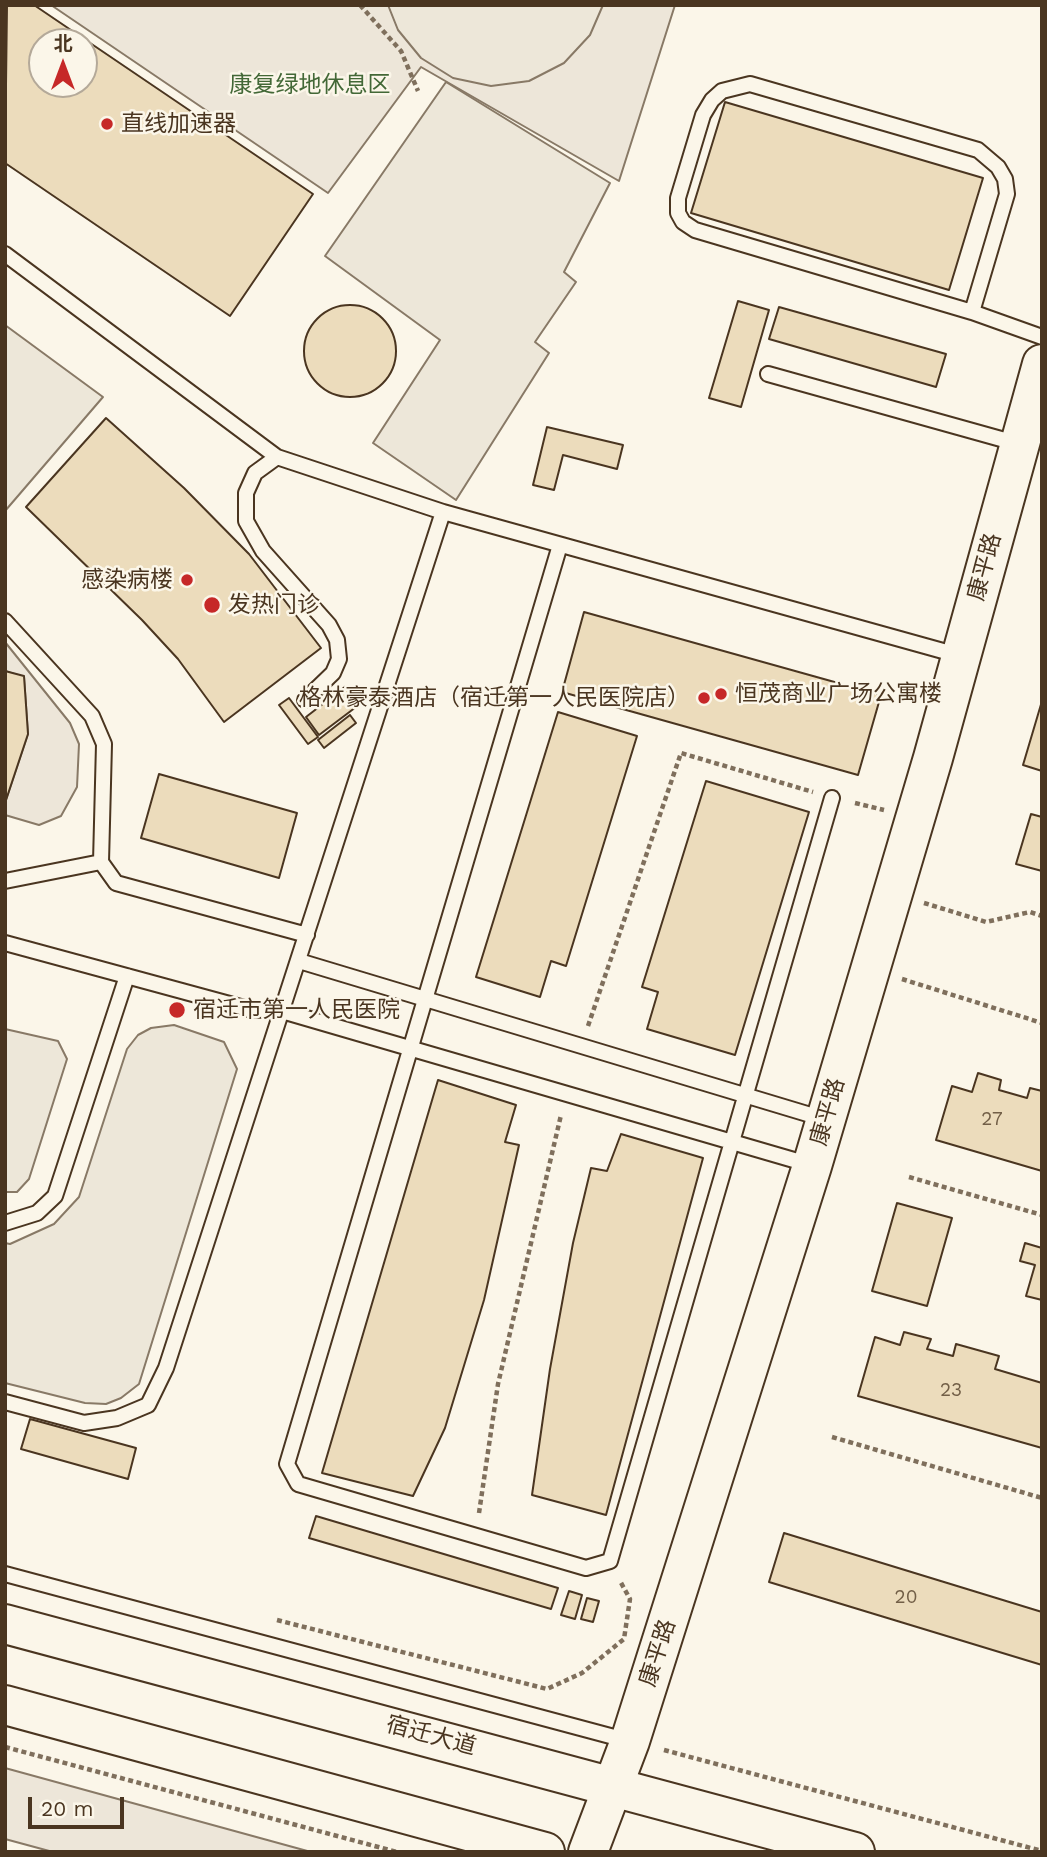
<!DOCTYPE html>
<meta charset="utf-8">
<style>
body{margin:0}
#map{position:relative;width:1047px;height:1857px;overflow:hidden;background:#fbf6e9;font-family:"Work Sans","Noto Sans SC",sans-serif}
canvas{display:block}
.frame{position:absolute;inset:0;border:7px solid #4a3520;pointer-events:none}
.north{position:absolute;left:28px;top:28px;width:70px;height:70px;box-sizing:border-box;background:#fbf6e9;border:2px solid #b4a999;border-radius:50%;rotate:0deg;font-size:19px;font-weight:700;line-height:28px;text-align:center;color:#4a3520}
.north::after{content:'';display:block;margin:auto;width:24px;height:32px;background:#c62828;clip-path:polygon(50% 0,100% 100%,50% 72%,0 100%)}
.scale{position:absolute;left:28px;top:1797px;width:96px;height:32px;box-sizing:border-box;border:4px solid #4a3520;border-top:0;padding-left:9px;font-size:21px;line-height:24px;white-space:nowrap;color:#4a3520;-webkit-text-stroke:5px #fbf6e9;paint-order:stroke}
</style>
<div id="map">
<canvas width="1047" height="1857"></canvas>
<div class="frame"></div>
<div class="north">北</div>
<div class="scale">20 m</div>
</div>
<script>
const c = document.querySelector('canvas').getContext('2d');
c.lineJoin = 'round';
function fill(path, color) {
  c.fillStyle = color;
  c.fill(path, 'evenodd');
}
function toPath(rows) {
  const path = new Path2D();
  for (const r of rows) {
    if (r.length === 3) {
      path.moveTo(r[0] + r[2], r[1]);
      path.arc(r[0], r[1], r[2], 0, 2 * Math.PI);
      continue;
    }
    path.moveTo(r[0], r[1]);
    for (let i = 2; i < r.length; i += 2) path.lineTo(r[i], r[i + 1]);
  }
  return path;
}
function strokePath(path, color, width, dash) {
  c.strokeStyle = color;
  c.lineWidth = width;
  c.lineCap = dash ? 'butt' : 'round';
  c.setLineDash(dash || []);
  c.stroke(path);
}
function label(font, color, halo, rows, align = 'center') {
  c.font = font + ' "Work Sans","Noto Sans SC",sans-serif';
  c.lineWidth = 5;
  c.setLineDash([]);
  c.textBaseline = 'middle';
  c.strokeStyle = halo;
  c.fillStyle = color;
  for (const [text, x, y, turn = 0] of rows) {
    c.save();
    c.translate(x, y);
    c.rotate((+turn || 0) * Math.PI / 180);
    c.textAlign = isNaN(turn) ? turn : align;
    if (halo) c.strokeText(text, 0, 0);
    c.fillText(text, 0, 0);
    c.restore();
  }
}
const green = toPath([
 [51,5,675,5,619,181,421,67,328,193,51,5],
 [5,642,70,723,79,744,77,787,61,816,39,825,5,815,5,803,28,734,24,677,5,671,5,642],
 [5,1768,311,1852,53,1852,5,1839,5,1768]
]);
fill(green, '#ede6d9');
strokePath(green, '#887966', 2);
const parking = toPath([
 [388,5,603,5,590,35,564,63,529,81,491,86,453,78,421,58,398,30,388,5],
 [446,82,610,183,564,272,576,282,535,342,549,353,456,500,373,443,440,340,325,256,446,82],
 [5,325,103,397,5,511,5,325],
 [174,1025,224,1042,237,1069,139,1384,121,1398,106,1404,85,1403,5,1383,5,1243,10,1244,54,1224,79,1197,127,1049,138,1035,151,1028,174,1025],
 [5,1029,58,1041,67,1059,29,1179,17,1192,5,1192,5,1029]
]);
fill(parking, '#ede7d9');
strokePath(parking, '#887966', 2);
const building = toPath([
 [7,5,34,5,313,194,230,316,5,163,7,5],
 [42,42,84,42,84,84,42,84,42,42],
 [725,102,983,178,949,290,691,213,725,102],
 [738,301,769,310,741,407,709,398,738,301],
 [350,351,46],
 [779,307,946,354,936,387,769,339,779,307],
 [106,418,184,488,249,554,321,648,224,722,178,659,142,620,26,507,106,418],
 [547,427,623,445,617,469,563,455,554,490,533,485,547,427],
 [584,612,881,695,858,775,562,692,584,612],
 [5,671,24,676,28,734,5,803,5,671],
 [346,686,360,704,319,735,306,717,346,686],
 [289,698,318,737,308,744,279,705,289,698],
 [1042,701,1042,771,1023,765,1042,701],
 [558,712,637,736,566,966,551,961,540,997,476,977,558,712],
 [350,715,356,723,324,748,318,740,350,715],
 [159,774,297,813,279,878,141,838,159,774],
 [706,781,809,812,735,1055,647,1029,658,992,642,987,706,781],
 [1031,814,1042,817,1042,871,1016,864,1031,814],
 [978,1073,1001,1080,999,1090,1027,1098,1030,1088,1042,1091,1042,1171,936,1140,952,1086,972,1092,978,1073],
 [438,1080,516,1105,505,1142,519,1145,484,1300,445,1428,413,1496,322,1473,438,1080],
 [621,1134,703,1158,606,1515,532,1495,550,1369,573,1243,591,1168,607,1171,621,1134],
 [897,1203,952,1218,927,1306,872,1291,897,1203],
 [1025,1243,1042,1248,1042,1300,1026,1296,1035,1265,1020,1261,1025,1243],
 [904,1332,931,1339,927,1349,953,1356,956,1344,999,1356,995,1369,1042,1383,1042,1448,858,1396,875,1337,900,1345,904,1332],
 [30,1419,136,1448,128,1479,21,1449,30,1419],
 [316,1516,558,1588,551,1609,309,1538,316,1516],
 [784,1533,1042,1612,1042,1665,769,1582,784,1533],
 [569,1591,582,1595,575,1619,561,1615,569,1591],
 [587,1598,599,1601,593,1622,581,1619,587,1598]
]);
fill(building, '#ecdcbc');
strokePath(building, '#4a3520', 2);
const lane = toPath([
 [5,254,277,457,443,512,166,1368,148,1405,117,1418,84,1423,5,1402],
 [972,312,1007,194,1005,179,998,167,978,150,750,84,722,91,712,100,703,115,678,198,678,213,683,222,695,230,972,312,1042,337],
 [768,374,1019,444],
 [277,457,255,473,246,493,246,521,263,551,329,625,337,640,339,659,333,673,305,700],
 [443,512,961,656],
 [560,545,287,1464,298,1484,586,1568,610,1561,832,798],
 [5,621,92,716,104,744,101,862,116,883,307,935],
 [5,881,101,862],
 [5,943,248,1009,282,1011,811,1165],
 [299,961,824,1119],
 [5,1223,37,1213,55,1196,127,976],
 [5,1574,629,1741]
]);
const secondary = toPath([
 [588,1852,630,1741,812,1166,933,758,1042,364]
]);
const primary = toPath([
 [5,1624,855,1852],
 [5,1705,545,1852]
]);
strokePath(lane, '#4a3520', 18);
strokePath(secondary, '#4a3520', 42);
strokePath(primary, '#4a3520', 42);
strokePath(toPath([
 [360,5,401,51,418,91],
 [855,803,884,810],
 [924,903,986,922,1030,912,1042,916],
 [902,979,1042,1023],
 [588,1026,681,753,813,792],
 [909,1177,1042,1215],
 [832,1437,1042,1498],
 [479,1513,498,1384,561,1115],
 [277,1620,547,1689,582,1673,624,1639,630,1599,620,1581],
 [5,1747,397,1852],
 [664,1750,1042,1851]
]), '#7f6f5c', 4.5, [5, 3.5]);
strokePath(lane, '#fbf6e9', 14);
strokePath(secondary, '#fbf6e9', 38);
strokePath(primary, '#fbf6e9', 38);
for (const [x, y, r, color] of [
 [107,124,7,"#c62828"],
 [187,580,7,"#c62828"],
 [212,605,9,"#c62828"],
 [721,694,7,"#c62828"],
 [704,698,7,"#c62828"],
 [177,1010,9,"#c62828"]
]) {
  const dot = new Path2D();
  dot.arc(x, y, r, 0, 2 * Math.PI);
  c.fillStyle = color;
  c.fill(dot);
  strokePath(dot, '#fbf6e9', 2.5);
}
label('19px', '#725f47', null, [
 ["27",992,1119],
 ["23",951,1390],
 ["20",906,1597]
]);
label('23px', '#436837', '#fbf6e9', [
 ["康复绿地休息区",310,85]
]);
label('23px', '#4a3520', '#fbf6e9', [
 ["直线加速器",121,124],
 ["感染病楼",173,580,"right"],
 ["发热门诊",228,605],
 ["恒茂商业广场公寓楼",735,694],
 ["格林豪泰酒店（宿迁第一人民医院店）",690,698,"right"],
 ["宿迁市第一人民医院",193,1010]
], 'left');
label('23px', '#4a3520', '#fbf6e9', [
 ["康平路",985,567,-75],
 ["康平路",828,1112,-74],
 ["康平路",658,1653,-72],
 ["宿迁大道",431,1736,15]
]);
</script>
